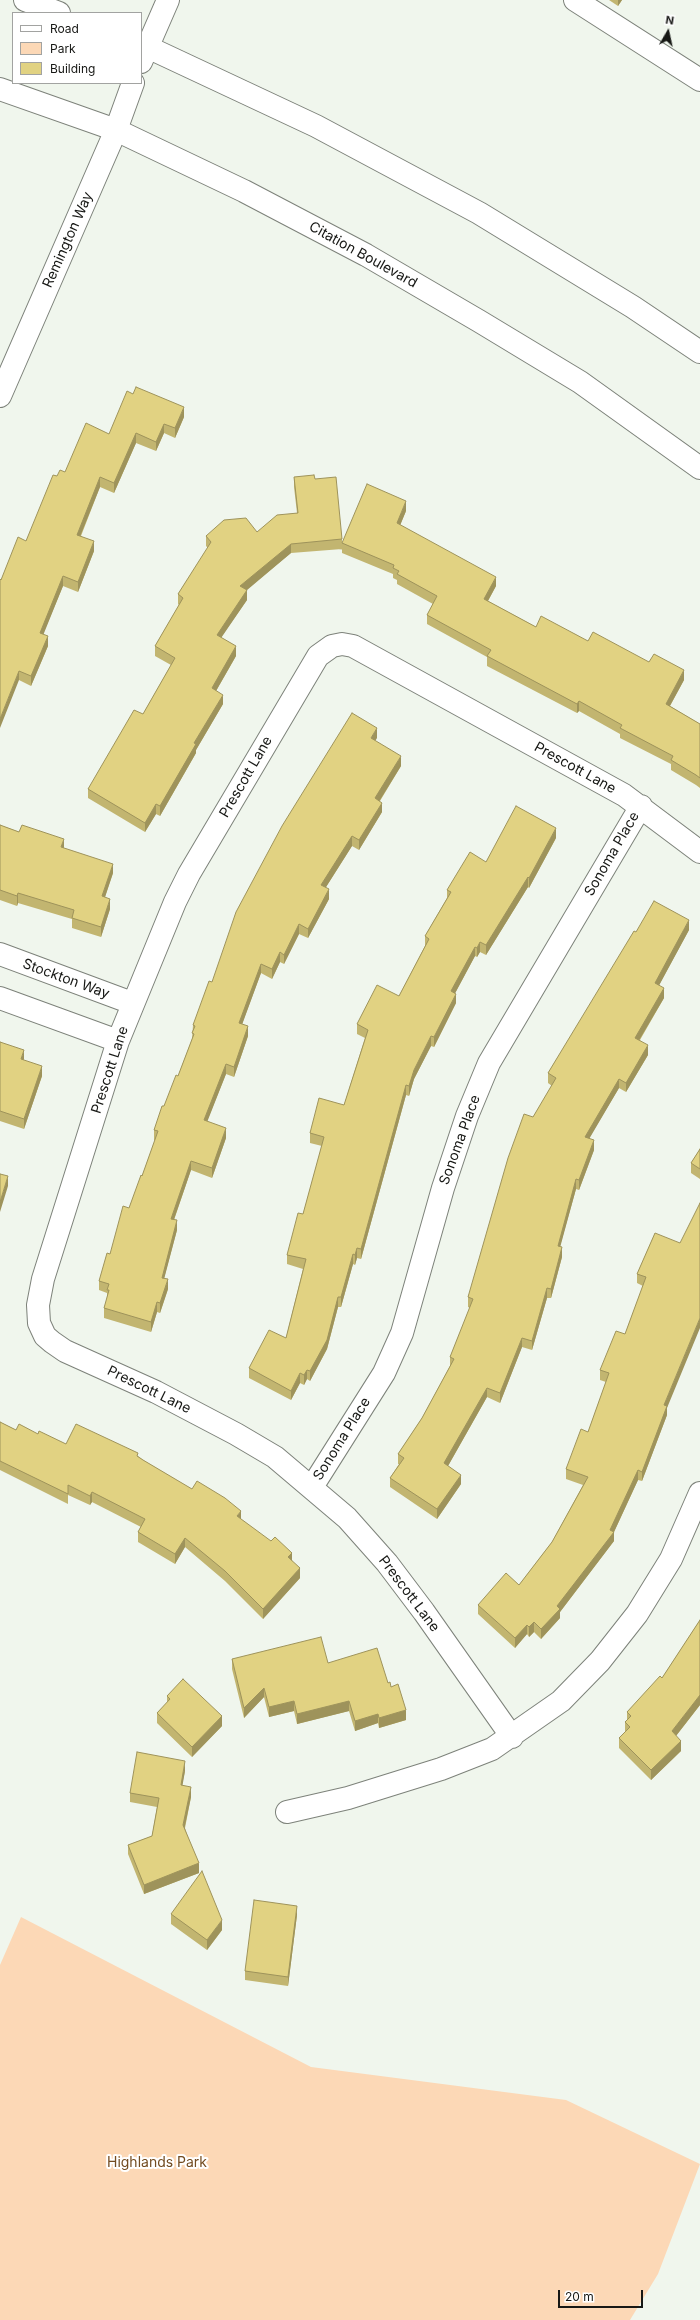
<!DOCTYPE html>
<style>
body{margin:0}
#map{position:relative;width:700px;height:2320px;overflow:hidden;background:#f0f6ed;font-family:Inter,sans-serif}
canvas{display:block}
.legend{position:absolute;left:12px;top:12px;width:130px;height:72px;box-sizing:border-box;background:#fff;border:1px solid #a2a3a1;margin:0;padding:5px 7px;list-style:none;font-size:12px;color:#171815}
.legend li{display:flex;align-items:center;gap:8px;height:20px}
.legend b{width:20px;border:1px solid #a2a3a1}
.north{position:absolute;left:648px;top:12px;width:40px;height:40px;-webkit-text-stroke:3px #fff;paint-order:stroke;rotate:9deg;font-size:11px;font-weight:700;line-height:16px;text-align:center;color:#171815}
.north::after{content:'';display:block;margin:auto;width:14px;height:18px;background:#171815;clip-path:polygon(50% 0,100% 100%,50% 72%,0 100%)}
.scale{position:absolute;left:558px;top:2290px;width:85px;height:18px;box-sizing:border-box;border:2px solid #171815;border-top:0;padding-left:5px;font-size:12px;line-height:14px;white-space:nowrap;color:#171815;-webkit-text-stroke:3px #fff;paint-order:stroke}
</style>
<div id="map">
<canvas width="700" height="2320"></canvas>
<ul class="legend">
<li><b style="height:5px;background:#fff"></b>Road</li>
<li><b style="height:11px;background:#fcd8b6"></b>Park</li>
<li><b style="height:11px;background:#e1d282"></b>Building</li>
</ul>
<div class="north">N</div>
<div class="scale">20 m</div>
</div>
<script>
const c = document.querySelector('canvas').getContext('2d');
c.lineJoin = 'round';
function fill(path, color) {
  c.fillStyle = color;
  c.fill(path, 'evenodd');
}
function toPath(rows) {
  const path = new Path2D();
  for (const r of rows) {
    path.moveTo(r[0], r[1]);
    for (let i = 2; i < r.length; i += 2) path.lineTo(r[i], r[i + 1]);
  }
  return path;
}
function strokePath(path, color, width, dash) {
  c.strokeStyle = color;
  c.lineWidth = width;
  c.lineCap = dash ? 'butt' : 'round';
  c.setLineDash(dash || []);
  c.stroke(path);
}
function label(font, color, halo, rows, align = 'center') {
  c.font = font + ' Inter,sans-serif';
  c.lineWidth = 4;
  c.setLineDash([]);
  c.textBaseline = 'middle';
  c.strokeStyle = halo;
  c.fillStyle = color;
  for (const [text, x, y, turn = 0] of rows) {
    c.save();
    c.translate(x, y);
    c.rotate((+turn || 0) * Math.PI / 180);
    c.textAlign = isNaN(turn) ? turn : align;
    if (halo) c.strokeText(text, 0, 0);
    c.fillText(text, 0, 0);
    c.restore();
  }
}
fill(toPath([
 [21,1917,311,2067,566,2100,700,2164,658,2274,630,2320,0,2320,0,1965]
]), '#fcd8b6');
const minor = toPath([
 [575,0,700,80],
 [141,62,168,0],
 [0,396,116,130,133,83],
 [0,954,132,1003],
 [0,998,118,1041],
 [312,1487,384,1373,402,1333,443,1188,467,1116,489,1063,641,806],
 [512,1737,424,1612,387,1563,347,1518,275,1457,236,1434,156,1392,65,1351,52,1342,45,1336,39,1323,38,1305,43,1279,118,1041,175,902,189,874,318,656,332,646,342,644,353,646,624,795,700,852],
 [287,1812,348,1798,441,1769,492,1749,561,1701,600,1661,637,1614,671,1559,700,1493]
]);
const major = toPath([
 [25,0,59,13],
 [141,44,316,126,479,213,633,307,700,352],
 [0,89,116,130,244,191,366,255,479,321,580,382,700,468]
]);
strokePath(minor, '#7d827a', 24);
strokePath(major, '#7d827a', 24);
strokePath(minor, '#fff', 22);
strokePath(major, '#fff', 22);
fill(toPath([
 [609,0,622,0,618,6],
 [184,417,175,438,164,433,156,451,136,443,114,493,100,487,81,536,94,551,78,592,63,586,43,634,48,646,31,686,19,680,1,580,26,541,57,476,65,472,109,434],
 [294,477,315,479,342,539,342,549,291,553,246,590,247,600,221,637,236,656,216,691,223,704,196,750,196,753,160,816,156,814,145,832,88,798,88,789,143,714,171,665,155,656,155,646,179,605,178,604,178,594,208,548,206,546,206,536,257,532,297,513,294,487],
 [406,511,400,525,496,586,488,601,536,627,588,641,649,662,684,680,670,706,700,724,700,788,696,785,671,770,671,764,620,738,620,734,579,711,577,713,487,666,487,657,427,624,427,615,433,604,397,584,397,580,393,578,393,574,342,553,342,543],
 [377,738,375,741,401,766,380,801,382,812,359,850,352,846,326,887,329,899,308,938,299,934,284,964,280,962,272,979,261,973,242,1024,248,1036,234,1077,226,1074,207,1121,226,1138,212,1178,191,1170,174,1220,177,1230,164,1278,168,1289,160,1313,157,1312,151,1332,104,1318,104,1308,107,1299,107,1293,99,1290,99,1281,142,1176,155,1140,154,1140,154,1130,164,1106,178,1076,192,1039,193,1025,212,982],
 [0,825,64,848,113,873,105,897,110,909,101,937,72,928,72,919,18,903,17,906,0,900],
 [556,838,529,888,528,887,486,955,480,952,477,957,475,956,455,993,456,1003,434,1047,431,1046,414,1079,409,1096,406,1095,361,1259,357,1258,355,1265,353,1264,341,1307,338,1307,327,1349,310,1381,307,1379,304,1385,300,1383,291,1400,249,1378,249,1368,286,1338,303,1269,287,1264,287,1255,303,1214,322,1146,310,1143,310,1133,344,1105,365,1038,357,1034,357,1024,399,996,425,946,425,936,447,898,447,890,486,862],
 [689,930,659,985,664,998,640,1040,648,1055,626,1092,619,1088,589,1138,594,1150,579,1190,576,1189,560,1246,562,1257,551,1298,547,1298,532,1350,522,1347,500,1403,487,1397,448,1466,461,1484,437,1519,390,1487,390,1478,399,1464,398,1464,398,1454,422,1418,450,1366,450,1357,470,1308,468,1307,468,1297,533,1117,552,1086,548,1083,548,1073,636,932],
 [0,1042,24,1060,42,1076,24,1129,0,1121],
 [700,1149,700,1179,691,1173,691,1163],
 [655,1233,667,1415,642,1481,638,1480,614,1532,614,1541,560,1612,560,1618,541,1639,534,1632,529,1637,527,1634,515,1648,478,1614,478,1605,519,1585,552,1542,583,1485,566,1479,566,1469,588,1432,606,1382,600,1380,600,1370,625,1334,643,1286,637,1283,637,1274],
 [0,1422,16,1430,38,1434,66,1444,138,1456,143,1460,241,1519,292,1560,300,1578,263,1619,225,1581,185,1547,175,1564,138,1542,138,1532,141,1527,92,1502,90,1505,68,1495,68,1504,0,1470],
 [700,1620,700,1705,676,1736,681,1751,651,1780,619,1748,619,1738,625,1732,625,1722,627,1720,627,1712,662,1678],
 [232,1659,328,1663,388,1683,391,1687,406,1720,379,1728,378,1723,355,1731,349,1711,297,1724,294,1711,269,1717,264,1697,244,1718,232,1669],
 [167,1696,222,1726,192,1757,157,1723,157,1713,167,1703],
 [185,1771,182,1785,191,1797,185,1828,199,1873,144,1894,128,1854,128,1845,152,1836,157,1807,130,1802,130,1793],
 [171,1914,222,1930,207,1950,171,1924],
 [297,1915,288,1986,245,1980,245,1971]
]), '#c2b570');
fill(toPath([
 [618,0,622,0,618,6],
 [184,407,184,417,175,438,175,428],
 [164,424,164,433,156,451,156,442],
 [136,433,136,443,114,493,114,483],
 [100,477,100,487,77,544,77,535],
 [406,501,406,511,397,533,397,523],
 [94,541,94,551,78,592,78,582],
 [291,544,291,553,240,596,240,586],
 [63,576,63,586,40,643,40,633],
 [496,577,496,586,484,608,484,599],
 [247,590,247,600,217,644,217,635],
 [48,636,48,646,31,686,31,676],
 [236,646,236,656,212,698,212,688],
 [684,670,684,680,666,713,666,704],
 [19,671,19,680,0,728,0,719],
 [223,695,223,704,196,750,196,753,160,816,160,806,194,743],
 [579,701,579,711,577,713,577,704],
 [377,728,377,738,371,748,371,738],
 [401,756,401,766,375,808,375,798],
 [382,803,382,812,359,850,359,840],
 [156,804,156,814,145,832,145,823],
 [556,828,556,838,529,888,529,878],
 [352,836,352,846,321,895,321,885],
 [64,839,64,849,61,847],
 [113,864,113,873,102,906,102,896],
 [528,877,528,887,486,955,486,945],
 [329,889,329,899,308,938,308,929],
 [18,893,18,903,17,906,17,896],
 [110,899,110,909,101,937,101,927],
 [689,920,689,930,655,993,655,983],
 [299,924,299,934,284,964,284,955],
 [480,942,480,952,477,957,477,948],
 [475,947,475,956,451,1001,451,991],
 [280,952,280,962,272,979,272,969],
 [261,964,261,973,239,1033,239,1023],
 [664,988,664,998,635,1047,635,1038],
 [456,994,456,1003,434,1047,434,1037],
 [248,1026,248,1036,234,1077,234,1067],
 [431,1036,431,1046,414,1079,409,1096,409,1086,414,1070],
 [648,1045,648,1055,626,1092,626,1083],
 [24,1050,24,1060,21,1059],
 [226,1064,226,1074,204,1130,204,1120],
 [42,1066,42,1076,24,1129,24,1119],
 [619,1079,619,1088,585,1146,585,1137],
 [406,1085,406,1095,361,1259,361,1249],
 [226,1128,226,1138,212,1178,212,1168],
 [594,1140,594,1150,579,1190,579,1180],
 [191,1161,191,1170,171,1228,171,1219],
 [8,1176,8,1186,0,1212,0,1202],
 [576,1179,576,1189,558,1255,558,1246],
 [177,1220,177,1230,162,1287,162,1278],
 [562,1247,562,1257,551,1298,551,1289],
 [357,1248,357,1258,355,1265,355,1255],
 [353,1254,353,1264,341,1307,341,1297],
 [168,1279,168,1289,160,1313,160,1303],
 [547,1288,547,1298,532,1350,532,1341],
 [338,1297,338,1307,327,1349,310,1381,310,1371],
 [157,1302,157,1312,151,1332,151,1322],
 [700,1318,700,1328,667,1408,667,1415,642,1481,642,1472,664,1405],
 [522,1338,522,1347,500,1403,500,1393],
 [307,1370,307,1379,304,1385,304,1375],
 [300,1373,300,1383,291,1400,291,1391],
 [487,1388,487,1397,444,1473,444,1463],
 [638,1470,638,1480,614,1532,614,1541,560,1612,560,1618,541,1639,541,1629,610,1530],
 [461,1475,461,1484,437,1519,437,1509],
 [92,1492,92,1502,90,1505,90,1496],
 [241,1511,241,1521,237,1516],
 [185,1538,185,1547,175,1564,175,1554],
 [292,1553,292,1562,288,1557],
 [300,1568,300,1578,263,1619,263,1609],
 [534,1622,534,1632,529,1637,529,1627],
 [527,1625,527,1634,515,1648,515,1638],
 [264,1688,264,1697,244,1718,244,1708],
 [700,1695,700,1705,672,1741,672,1731],
 [294,1701,294,1711,269,1717,269,1707],
 [349,1701,349,1711,297,1724,297,1714],
 [406,1710,406,1720,379,1728,379,1718],
 [378,1714,378,1723,355,1731,355,1721],
 [222,1716,222,1726,192,1757,192,1747],
 [681,1741,681,1751,651,1780,651,1770],
 [185,1761,185,1771,181,1794,181,1785],
 [191,1787,191,1797,183,1835,183,1825],
 [199,1863,199,1873,144,1894,144,1885],
 [297,1906,297,1915,288,1986,288,1977],
 [222,1920,222,1930,207,1950,207,1940]
]), '#9e935b');
const building = toPath([
 [136,387,184,407,175,428,164,424,156,442,136,433,114,483,100,477,77,535,94,541,78,582,63,576,40,633,48,636,31,676,19,671,0,719,0,579,1,580,18,537,26,541,53,475,57,476,60,470,65,472,86,423,109,434,127,391,133,394,136,387],
 [314,475,315,479,336,477,342,539,291,544,240,586,247,590,217,635,236,646,212,688,223,695,194,743,196,744,160,806,156,804,145,823,88,789,134,710,143,714,175,658,155,646,183,598,178,594,211,542,206,536,224,520,246,518,257,532,277,515,298,513,294,477,314,475],
 [367,484,406,501,397,523,496,577,484,599,536,627,541,616,588,641,593,632,649,662,654,654,684,670,666,704,700,724,700,778,696,775,671,760,673,756,620,728,622,725,579,701,577,704,487,656,491,650,427,615,437,596,397,574,399,571,393,568,394,565,342,543,367,484],
 [352,713,377,728,371,738,401,756,375,798,382,803,359,840,352,836,321,885,329,889,308,929,299,924,284,955,280,952,272,969,261,964,239,1023,248,1026,234,1067,226,1064,204,1120,226,1128,212,1168,191,1161,171,1219,177,1220,162,1278,168,1279,160,1303,157,1302,151,1322,104,1308,109,1290,107,1290,109,1284,99,1281,107,1253,110,1254,123,1206,129,1208,141,1175,142,1176,158,1131,154,1130,162,1106,164,1106,176,1075,178,1076,194,1034,192,1033,195,1026,193,1025,209,981,212,982,236,912,282,826,352,713],
 [516,806,556,828,529,878,528,877,486,945,480,942,477,948,475,947,451,991,456,994,434,1037,431,1036,414,1070,409,1086,406,1085,361,1249,357,1248,355,1255,353,1254,341,1297,338,1297,327,1340,310,1371,307,1370,304,1375,300,1373,291,1391,249,1368,269,1330,286,1338,306,1259,287,1255,298,1213,303,1214,324,1137,310,1133,319,1098,344,1105,368,1030,357,1024,377,985,399,996,429,939,425,936,451,892,447,890,470,852,486,862,516,806],
 [0,825,19,832,22,825,64,839,61,847,113,864,102,896,110,899,101,927,72,918,74,910,18,893,17,896,0,890,0,825],
 [654,901,689,920,655,983,664,988,635,1038,648,1045,626,1083,619,1079,585,1137,594,1140,579,1180,576,1179,558,1246,562,1247,551,1289,547,1288,532,1341,522,1338,500,1393,487,1388,444,1463,461,1475,437,1509,390,1478,404,1458,398,1454,422,1418,454,1359,450,1357,473,1299,468,1297,508,1158,524,1114,533,1117,556,1078,548,1073,634,931,636,932,654,901],
 [0,1042,24,1050,21,1059,42,1066,24,1119,0,1111,0,1042],
 [700,1149,700,1169,691,1163,700,1149],
 [0,1174,8,1176,0,1202,0,1174],
 [700,1203,700,1318,664,1405,667,1406,642,1472,638,1470,610,1530,614,1532,557,1606,560,1609,541,1629,534,1622,529,1627,527,1625,515,1638,478,1605,506,1573,519,1585,552,1542,588,1477,566,1469,581,1429,588,1432,609,1373,600,1370,616,1331,625,1334,646,1277,637,1274,655,1233,680,1243,700,1203],
 [0,1422,16,1430,19,1424,38,1434,39,1431,66,1444,76,1424,138,1453,137,1456,143,1460,192,1489,197,1481,225,1498,241,1511,237,1516,271,1541,275,1537,292,1553,288,1557,300,1568,263,1609,225,1571,185,1538,175,1554,138,1532,145,1519,92,1492,90,1496,68,1485,68,1494,0,1461,0,1422],
 [700,1620,700,1695,672,1731,681,1741,651,1770,619,1738,630,1727,625,1722,631,1716,627,1712,660,1676,662,1678,700,1620],
 [321,1637,328,1663,377,1648,388,1683,390,1682,391,1687,398,1684,406,1710,379,1718,378,1714,355,1721,349,1701,297,1714,294,1701,269,1707,264,1688,244,1708,232,1659,321,1637],
 [183,1679,222,1716,192,1747,157,1713,170,1699,167,1696,183,1679],
 [137,1752,185,1761,181,1785,191,1787,183,1825,199,1863,144,1885,128,1845,152,1836,159,1798,130,1793,137,1752],
 [202,1871,222,1920,207,1940,171,1914,202,1871],
 [254,1900,297,1906,288,1977,245,1971,254,1900]
]);
fill(building, '#e1d282');
strokePath(building, '#9e935b', 1);
label('14px', '#171815', '#fff', [
 ["Remington Way",68,240,-66],
 ["Citation Boulevard",363,255,29],
 ["Prescott Lane",575,768,29],
 ["Prescott Lane",246,777,-60],
 ["Sonoma Place",612,854,-60],
 ["Stockton Way",66,979,20],
 ["Prescott Lane",110,1070,-72],
 ["Sonoma Place",460,1140,-70],
 ["Prescott Lane",149,1390,26],
 ["Sonoma Place",342,1439,-58],
 ["Prescott Lane",409,1594,53]
]);
label('14px', '#734c21', '#fff', [
 ["Highlands Park",157,2163]
]);
</script>
